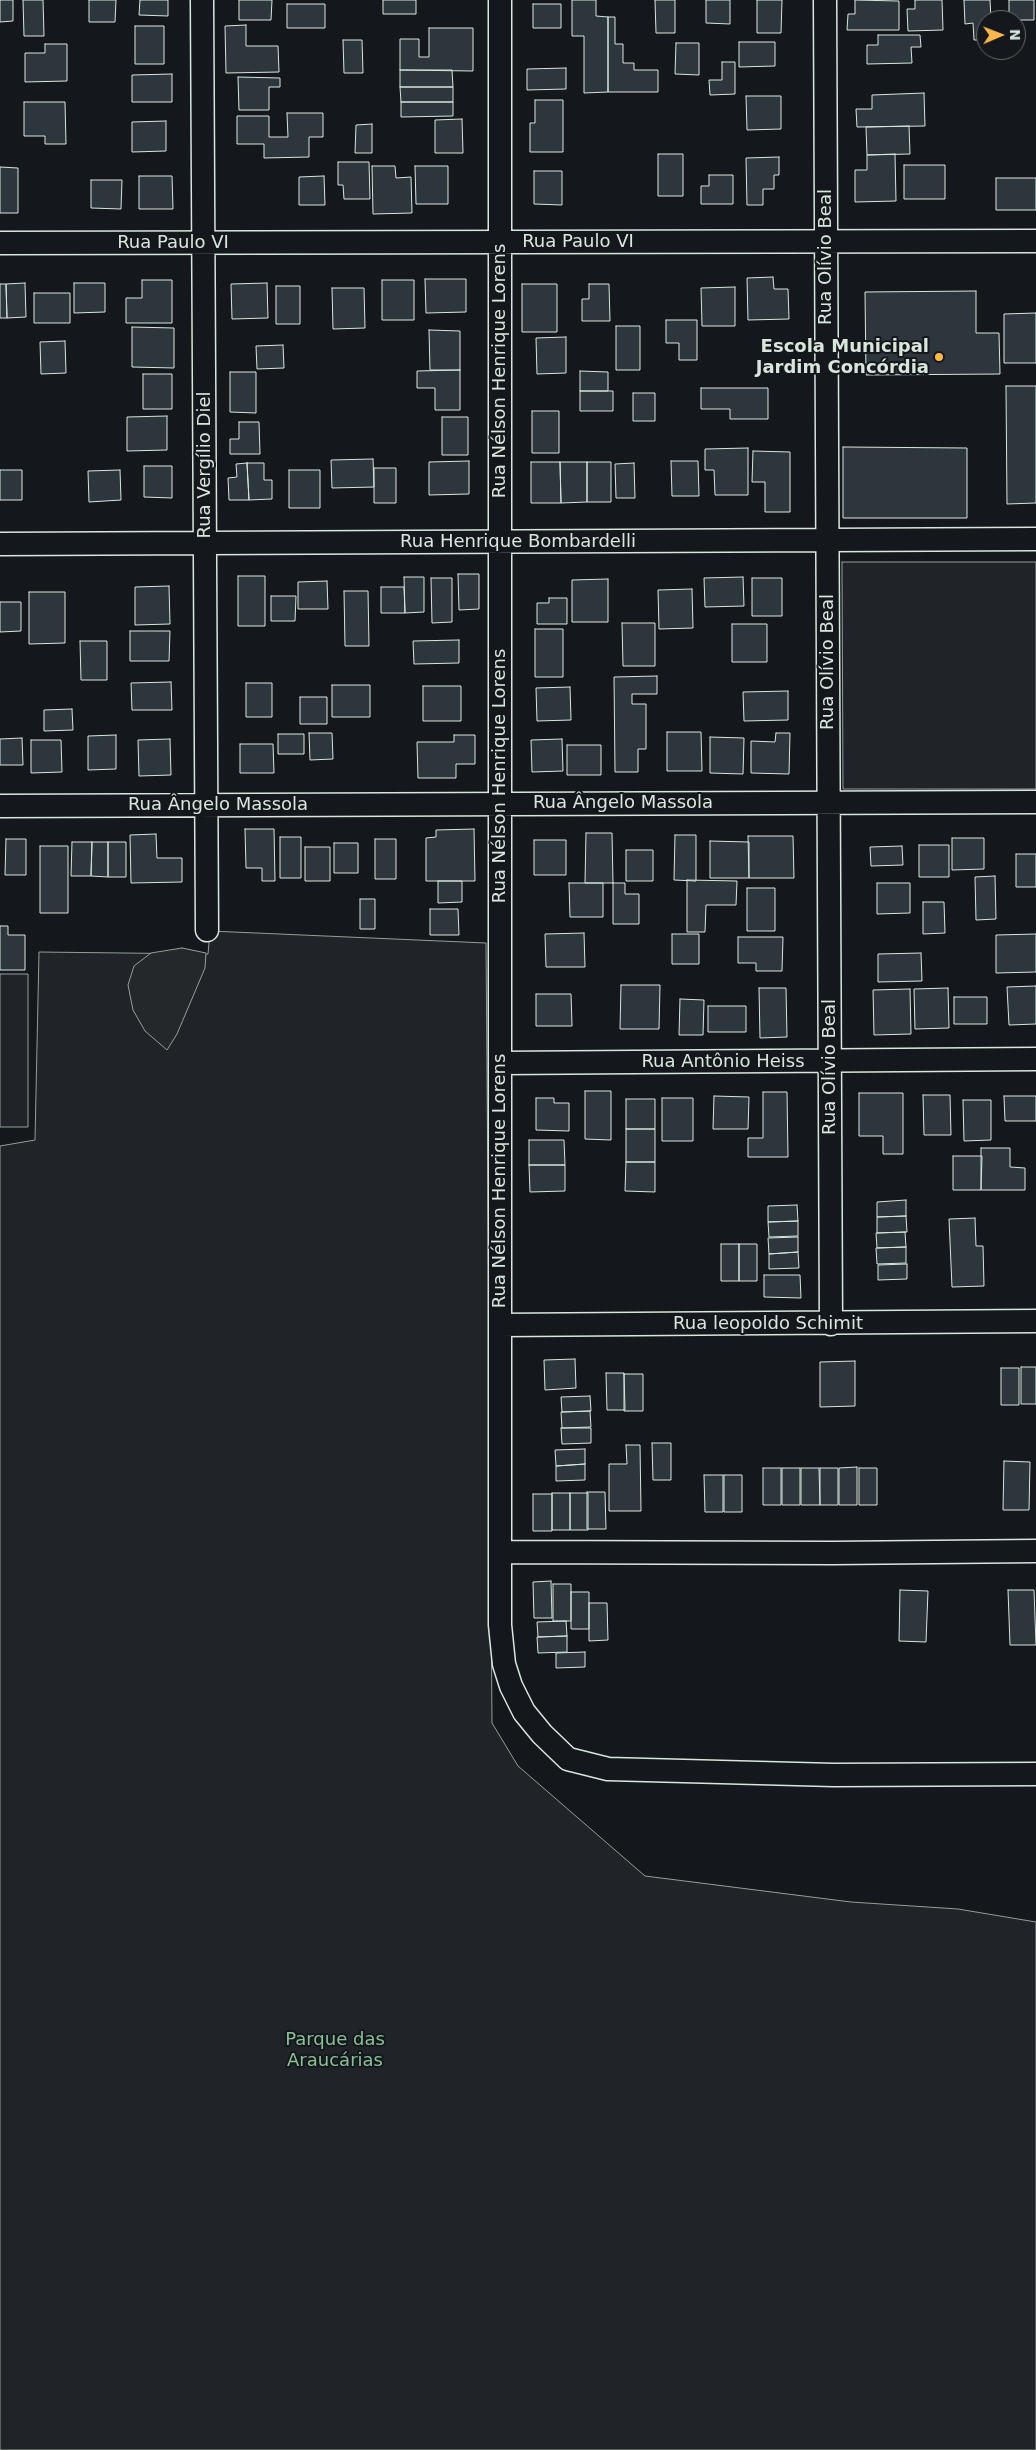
<!DOCTYPE html>
<meta charset="utf-8">
<style>
body{margin:0}
#map{position:relative;width:1036px;height:2450px;overflow:hidden;background:#14181c;font-family:"DejaVu Sans",sans-serif}
canvas{display:block}
.north{position:absolute;left:976px;top:10px;width:50px;height:50px;box-sizing:border-box;background:#14181c;border:1px solid #626a69;border-radius:50%;rotate:89deg;font-size:14px;font-weight:700;line-height:20px;text-align:center;color:#d8e6dc}
.north::after{content:'';display:block;margin:auto;width:18px;height:22px;background:#ffb74d;clip-path:polygon(50% 0,100% 100%,50% 72%,0 100%)}
</style>
<div id="map">
<canvas width="1036" height="2450"></canvas>
<div class="north">N</div>
</div>
<script>
const c = document.querySelector('canvas').getContext('2d');
c.lineJoin = 'round';
function fill(path, color) {
  c.fillStyle = color;
  c.fill(path, 'evenodd');
}
function toPath(rows) {
  const path = new Path2D();
  for (const r of rows) {
    path.moveTo(r[0], r[1]);
    for (let i = 2; i < r.length; i += 2) path.lineTo(r[i], r[i + 1]);
  }
  return path;
}
function strokePath(path, color, width, dash) {
  c.strokeStyle = color;
  c.lineWidth = width;
  c.lineCap = dash ? 'butt' : 'round';
  c.setLineDash(dash || []);
  c.stroke(path);
}
function label(font, color, halo, rows, align = 'center') {
  c.font = font + ' "DejaVu Sans",sans-serif';
  c.lineWidth = 4;
  c.setLineDash([]);
  c.textBaseline = 'middle';
  c.strokeStyle = halo;
  c.fillStyle = color;
  for (const [text, x, y, turn = 0] of rows) {
    c.save();
    c.translate(x, y);
    c.rotate((+turn || 0) * Math.PI / 180);
    c.textAlign = isNaN(turn) ? turn : align;
    if (halo) c.strokeText(text, 0, 0);
    c.fillText(text, 0, 0);
    c.restore();
  }
}
const green = toPath([
 [842,562,1036,562,1036,789,843,789,842,562],
 [210,931,486,943,492,1723,518,1766,645,1876,851,1902,958,1909,1036,1922,1036,2450,0,2450,0,1146,35,1140,39,952,208,954,210,931],
 [0,974,28,974,28,1127,0,1127,0,974]
]);
fill(green, '#202428');
strokePath(green, '#939e99', 1);
const parking = toPath([
 [182,948,206,953,205,968,177,1034,167,1050,145,1031,133,1010,128,985,134,966,151,953,182,948]
]);
fill(parking, '#24282b');
strokePath(parking, '#939e99', 1);
const building = toPath([
 [0,0,13,0,13,21,0,22,0,0],
 [23,0,43,0,44,36,24,36,23,0],
 [89,0,116,0,115,22,89,22,89,0],
 [140,0,168,0,168,16,139,15,140,0],
 [239,0,272,0,271,20,239,20,239,0],
 [383,0,416,0,416,14,383,14,383,0],
 [572,0,596,0,596,16,608,17,608,92,584,93,584,36,572,36,572,0],
 [655,0,675,0,675,33,656,33,655,0],
 [706,0,730,0,730,24,706,23,706,0],
 [757,0,782,0,781,33,757,33,757,0],
 [855,0,899,1,899,30,847,30,848,14,855,14,855,0],
 [915,0,942,0,943,30,908,31,907,9,915,9,915,0],
 [964,0,990,0,991,20,986,20,986,40,974,40,973,23,965,24,964,0],
 [1009,0,1034,0,1034,20,1009,20,1009,0],
 [287,4,325,4,325,28,287,28,287,4],
 [533,4,561,4,561,28,533,28,533,4],
 [608,17,615,17,615,44,623,44,623,63,634,63,634,70,658,70,658,92,608,92,608,17],
 [246,25,246,46,278,46,279,72,226,73,225,26,246,25],
 [135,26,164,26,164,64,135,64,135,26],
 [429,28,473,28,473,71,400,70,400,39,419,39,419,57,429,57,429,28],
 [878,35,920,35,921,47,911,47,912,63,867,64,867,45,878,45,878,35],
 [343,40,362,40,363,73,344,73,343,40],
 [739,42,775,42,775,66,739,67,739,42],
 [676,43,699,43,699,75,675,74,676,43],
 [45,44,67,44,67,81,25,82,25,53,45,53,45,44],
 [722,62,735,62,735,94,710,95,709,80,722,80,722,62],
 [566,68,566,89,527,90,527,69,566,68],
 [400,70,452,70,453,87,400,87,400,70],
 [172,74,172,102,132,102,132,75,172,74],
 [238,77,280,78,280,87,269,87,269,110,239,110,238,77],
 [400,87,453,87,453,102,401,102,400,87],
 [924,93,925,126,857,127,856,109,872,109,872,95,924,93],
 [746,96,781,96,781,129,747,130,746,96],
 [535,100,563,100,563,152,530,152,530,123,535,123,535,100],
 [24,102,65,102,66,144,45,144,45,136,24,136,24,102],
 [401,102,453,102,453,116,401,117,401,102],
 [287,113,323,113,323,137,309,137,309,157,264,158,264,144,237,144,237,116,269,116,269,137,288,137,287,113],
 [462,119,463,153,435,153,435,120,462,119],
 [166,121,166,151,132,152,132,122,166,121],
 [372,124,372,153,355,153,356,125,372,124],
 [909,126,910,154,867,155,866,127,909,126],
 [658,154,683,154,683,196,658,196,658,154],
 [895,154,896,201,855,202,855,170,867,170,867,155,895,154],
 [779,157,779,175,774,175,774,189,763,189,763,205,747,205,746,158,779,157],
 [338,162,369,162,370,199,344,199,343,185,338,185,338,162],
 [904,165,945,165,945,199,904,199,904,165],
 [372,166,395,166,396,178,411,177,412,213,373,214,372,166],
 [415,166,448,166,448,204,416,204,415,166],
 [0,167,18,168,18,213,0,213,0,167],
 [534,171,562,171,562,205,534,204,534,171],
 [709,175,733,175,733,204,701,204,701,186,709,186,709,175],
 [139,176,172,176,173,209,139,209,139,176],
 [324,176,325,205,299,205,299,177,324,176],
 [996,178,1036,178,1036,210,996,210,996,178],
 [91,180,122,180,121,209,91,208,91,180],
 [773,277,774,289,788,289,789,319,748,320,747,278,773,277],
 [425,279,466,279,466,312,426,313,425,279],
 [142,280,172,280,172,323,126,323,126,298,142,298,142,280],
 [382,280,414,280,414,320,382,320,382,280],
 [25,283,26,317,7,318,6,284,25,283],
 [74,283,105,283,105,312,74,313,74,283],
 [267,283,268,318,232,319,231,284,267,283],
 [0,284,6,284,7,318,0,318,0,284],
 [522,284,557,284,557,332,522,332,522,284],
 [589,284,609,284,610,321,582,321,582,299,589,299,589,284],
 [276,286,300,286,300,324,276,324,276,286],
 [735,287,735,326,702,326,701,288,735,287],
 [332,288,364,288,365,328,333,329,332,288],
 [976,291,976,333,999,333,1000,374,866,375,865,292,976,291],
 [34,293,70,293,70,323,34,323,34,293],
 [1036,313,1036,363,1004,363,1004,314,1036,313],
 [666,320,697,320,697,360,679,360,679,343,666,343,666,320],
 [616,326,640,326,640,370,616,370,616,326],
 [132,327,174,328,174,368,132,367,132,327],
 [429,330,460,331,460,370,430,370,429,330],
 [566,337,566,373,537,374,536,338,566,337],
 [65,341,66,373,41,374,40,342,65,341],
 [283,345,284,368,257,369,256,346,283,345],
 [460,370,460,410,435,410,435,388,417,388,417,371,460,370],
 [580,371,608,372,608,391,580,391,580,371],
 [230,372,256,372,256,413,230,412,230,372],
 [143,374,172,374,172,409,143,409,143,374],
 [1006,386,1036,386,1036,503,1007,504,1006,386],
 [701,388,768,388,768,419,730,419,730,409,701,409,701,388],
 [580,391,613,391,613,411,580,411,580,391],
 [633,393,655,393,655,421,633,421,633,393],
 [532,411,559,411,559,453,532,453,532,411],
 [167,416,167,450,127,451,127,417,167,416],
 [442,417,468,417,468,455,442,455,442,417],
 [239,422,259,422,260,454,230,454,230,439,239,439,239,422],
 [843,447,967,448,967,518,843,518,843,447],
 [748,448,748,495,715,495,714,470,705,470,705,449,748,448],
 [753,451,790,452,790,512,765,512,765,482,752,482,753,451],
 [373,459,374,487,332,488,331,460,373,459],
 [469,461,469,494,429,495,429,462,469,461],
 [671,461,698,461,699,496,672,496,671,461],
 [531,462,560,462,561,503,531,503,531,462],
 [560,462,587,462,587,502,561,503,560,462],
 [587,462,611,462,611,502,587,502,587,462],
 [247,463,264,463,264,480,272,480,272,499,249,500,247,463],
 [247,463,249,500,229,500,228,478,237,477,236,464,247,463],
 [634,463,635,498,616,498,615,464,634,463],
 [144,466,172,466,172,498,144,497,144,466],
 [374,468,396,468,396,503,374,503,374,468],
 [0,470,22,470,22,500,0,500,0,470],
 [120,470,121,500,89,502,88,471,120,470],
 [289,470,320,470,320,508,289,508,289,470],
 [458,574,479,574,479,609,459,610,458,574],
 [238,576,265,576,265,626,238,626,238,576],
 [404,577,424,577,424,612,405,613,404,577],
 [743,577,744,606,705,607,704,578,743,577],
 [431,578,452,578,452,622,432,623,431,578],
 [752,578,782,578,782,616,752,616,752,578],
 [608,579,608,622,572,622,572,580,608,579],
 [327,581,328,609,298,609,298,582,327,581],
 [169,586,170,624,135,625,135,587,169,586],
 [381,587,404,587,405,613,381,613,381,587],
 [692,589,693,628,659,629,658,590,692,589],
 [344,591,368,591,369,646,345,646,344,591],
 [29,592,65,592,65,643,29,644,29,592],
 [271,596,296,596,295,621,271,621,271,596],
 [549,598,567,598,567,624,537,624,537,603,549,603,549,598],
 [0,602,21,602,21,631,0,632,0,602],
 [622,623,655,623,655,666,623,666,622,623],
 [732,624,767,624,767,662,732,662,732,624],
 [535,629,563,629,563,677,535,677,535,629],
 [130,631,170,631,169,661,130,661,130,631],
 [459,640,459,663,414,664,413,641,459,640],
 [80,641,107,641,107,680,81,680,80,641],
 [657,676,657,694,632,694,632,704,646,704,646,749,638,749,638,772,615,772,614,677,657,676],
 [171,682,172,710,132,710,131,683,171,682],
 [246,683,272,683,272,717,246,717,246,683],
 [332,685,370,685,370,717,332,717,332,685],
 [423,686,461,686,461,721,423,721,423,686],
 [570,687,571,720,537,721,536,688,570,687],
 [788,691,788,720,744,721,743,692,788,691],
 [300,697,327,697,327,724,300,724,300,697],
 [72,709,73,730,44,731,44,710,72,709],
 [667,732,701,732,702,771,667,771,667,732],
 [309,733,332,733,333,759,310,760,309,733],
 [776,733,790,733,789,774,751,773,751,741,775,742,776,733],
 [278,734,304,734,304,754,278,754,278,734],
 [116,735,116,769,88,770,88,736,116,735],
 [454,735,475,735,475,764,456,764,456,778,418,778,417,742,454,742,454,735],
 [710,737,744,738,743,774,710,773,710,737],
 [22,738,23,765,0,765,0,739,22,738],
 [170,739,171,775,139,776,138,740,170,739],
 [562,739,563,771,532,772,531,740,562,739],
 [31,740,61,740,62,772,31,773,31,740],
 [240,744,273,744,274,773,240,773,240,744],
 [567,745,601,745,601,775,567,775,567,745],
 [245,829,274,829,275,881,262,881,262,868,246,868,245,829],
 [474,829,475,881,426,881,426,838,436,837,436,830,474,829],
 [586,833,612,833,613,883,585,883,586,833],
 [156,834,157,858,182,858,182,882,131,883,130,835,156,834],
 [675,835,696,835,696,881,674,880,675,835],
 [748,836,793,836,794,878,749,878,748,836],
 [280,837,301,837,301,878,280,878,280,837],
 [952,838,984,838,984,869,952,870,952,838],
 [6,839,26,839,26,875,5,875,6,839],
 [375,839,396,839,396,879,375,879,375,839],
 [534,840,566,840,566,875,534,875,534,840],
 [710,841,749,842,749,878,710,878,710,841],
 [72,842,92,842,91,876,71,876,72,842],
 [92,842,108,842,108,877,91,876,92,842],
 [108,842,126,842,126,877,108,877,108,842],
 [334,843,358,843,358,873,334,873,334,843],
 [919,845,949,845,949,877,919,877,919,845],
 [40,846,68,846,68,913,40,913,40,846],
 [902,846,903,865,871,866,870,847,902,846],
 [305,847,330,847,330,881,305,881,305,847],
 [626,850,653,850,653,881,626,881,626,850],
 [1016,854,1036,854,1036,887,1016,887,1016,854],
 [995,876,996,919,976,920,975,877,995,876],
 [687,880,737,881,736,905,706,905,705,932,687,932,687,880],
 [438,881,462,881,462,902,438,903,438,881],
 [569,883,603,883,603,917,570,917,569,883],
 [613,883,625,883,625,894,639,894,639,924,613,924,613,883],
 [877,883,910,883,910,913,877,914,877,883],
 [747,888,775,888,775,931,747,931,747,888],
 [360,899,375,899,375,929,360,929,360,899],
 [923,902,944,902,945,933,923,934,923,902],
 [430,909,458,909,459,935,430,935,430,909],
 [0,926,8,926,8,935,25,935,25,970,0,970,0,926],
 [584,933,585,967,546,967,545,934,584,933],
 [672,934,699,934,699,964,672,964,672,934],
 [1036,934,1036,972,996,973,996,935,1036,934],
 [738,937,783,937,782,971,756,971,756,963,738,963,738,937],
 [921,953,922,981,878,982,878,954,921,953],
 [621,985,660,985,659,1029,620,1029,621,985],
 [1036,986,1036,1024,1009,1025,1007,987,1036,986],
 [759,988,786,988,787,1037,760,1038,759,988],
 [948,988,949,1028,915,1029,914,989,948,988],
 [910,989,911,1034,874,1035,873,990,910,989],
 [536,994,571,994,572,1026,536,1026,536,994],
 [954,997,987,997,987,1024,954,1024,954,997],
 [680,999,704,1000,703,1035,679,1035,680,999],
 [708,1006,746,1006,746,1032,708,1032,708,1006],
 [585,1091,611,1091,611,1140,585,1139,585,1091],
 [763,1092,787,1092,788,1157,748,1157,748,1138,763,1138,763,1092],
 [859,1093,903,1093,903,1154,883,1154,883,1136,859,1136,859,1093],
 [923,1095,950,1095,951,1135,924,1135,923,1095],
 [714,1096,749,1097,748,1129,713,1129,714,1096],
 [1004,1096,1036,1096,1036,1121,1005,1121,1004,1096],
 [536,1098,554,1098,554,1103,569,1103,569,1131,536,1130,536,1098],
 [662,1098,693,1098,693,1141,662,1141,662,1098],
 [626,1099,655,1099,655,1129,626,1129,626,1099],
 [963,1100,991,1100,991,1140,964,1141,963,1100],
 [626,1129,655,1129,655,1162,626,1162,626,1129],
 [529,1140,564,1140,565,1165,529,1165,529,1140],
 [981,1148,1010,1148,1010,1167,1025,1168,1025,1190,981,1190,981,1148],
 [953,1156,982,1156,981,1190,953,1190,953,1156],
 [626,1162,655,1162,655,1192,625,1191,626,1162],
 [529,1165,565,1165,565,1191,530,1192,529,1165],
 [906,1200,906,1216,877,1217,877,1202,906,1200],
 [797,1205,798,1221,768,1222,768,1206,797,1205],
 [906,1216,907,1232,877,1233,877,1217,906,1216],
 [975,1218,976,1246,983,1246,984,1286,952,1287,949,1219,975,1218],
 [798,1221,798,1236,769,1237,768,1222,798,1221],
 [905,1232,906,1247,877,1248,876,1233,905,1232],
 [798,1237,798,1252,769,1254,768,1238,798,1237],
 [721,1244,739,1244,739,1281,721,1281,721,1244],
 [739,1244,757,1244,757,1281,739,1281,739,1244],
 [906,1247,906,1263,877,1264,876,1248,906,1247],
 [798,1252,799,1268,769,1269,769,1254,798,1252],
 [907,1264,907,1279,878,1280,878,1265,907,1264],
 [764,1275,800,1275,801,1298,764,1297,764,1275],
 [575,1359,576,1388,545,1390,544,1360,575,1359],
 [855,1361,855,1406,820,1407,820,1362,855,1361],
 [1021,1367,1036,1367,1036,1404,1021,1404,1021,1367],
 [1001,1368,1019,1368,1019,1405,1001,1405,1001,1368],
 [606,1373,624,1373,625,1410,607,1410,606,1373],
 [624,1374,643,1374,643,1411,624,1411,624,1374],
 [590,1396,591,1411,562,1412,561,1397,590,1396],
 [590,1411,591,1427,562,1428,561,1412,590,1411],
 [561,1428,591,1428,591,1443,562,1444,561,1428],
 [652,1443,671,1443,671,1480,653,1480,652,1443],
 [626,1445,640,1445,641,1511,609,1511,609,1464,627,1464,626,1445],
 [585,1449,585,1464,556,1466,555,1450,585,1449],
 [1004,1461,1030,1462,1029,1510,1003,1510,1004,1461],
 [585,1464,585,1480,556,1481,556,1466,585,1464],
 [857,1467,857,1505,839,1505,839,1468,857,1467],
 [763,1468,781,1468,781,1505,763,1505,763,1468],
 [782,1468,800,1468,800,1505,782,1505,782,1468],
 [801,1468,819,1468,820,1505,801,1505,801,1468],
 [820,1468,838,1468,838,1505,820,1505,820,1468],
 [859,1468,877,1468,877,1505,859,1505,859,1468],
 [704,1475,723,1475,723,1512,705,1512,704,1475],
 [724,1475,742,1475,742,1512,724,1512,724,1475],
 [587,1492,605,1492,606,1529,587,1529,587,1492],
 [552,1493,570,1493,570,1530,552,1530,552,1493],
 [570,1493,588,1493,588,1530,570,1530,570,1493],
 [533,1494,552,1494,552,1531,533,1531,533,1494],
 [551,1581,552,1618,534,1618,533,1582,551,1581],
 [553,1584,571,1584,571,1621,553,1621,553,1584],
 [900,1590,928,1591,926,1642,899,1641,900,1590],
 [1008,1590,1034,1590,1036,1645,1010,1645,1008,1590],
 [571,1592,589,1592,589,1629,571,1629,571,1592],
 [589,1603,607,1603,608,1640,589,1641,589,1603],
 [566,1621,567,1636,538,1637,537,1622,566,1621],
 [567,1636,567,1652,538,1653,537,1637,567,1636],
 [585,1652,585,1667,556,1668,556,1653,585,1652]
]);
fill(building, '#2c363c');
strokePath(building, '#d8e6dc', 1);
const minor = toPath([
 [202,0,207,930],
 [500,0,500,1625,504,1664,511,1686,524,1712,542,1734,568,1759,608,1769,834,1775,1036,1774],
 [825,0,831,1324],
 [0,243,1036,241],
 [0,544,1036,539],
 [0,806,1036,802],
 [501,1063,1036,1059],
 [500,1325,1036,1321],
 [500,1552,833,1553,1036,1551]
]);
strokePath(minor, '#d8e6dc', 25);
strokePath(minor, '#14181c', 22);
for (const [x, y, r, color] of [
 [939,357,5,"#ffb74d"]
]) {
  const dot = new Path2D();
  dot.arc(x, y, r, 0, 2 * Math.PI);
  c.fillStyle = color;
  c.fill(dot);
  strokePath(dot, '#14181c', 2);
}
label('18px', '#d8e6dc', '#14181c', [
 ["Rua Paulo VI",578,242],
 ["Rua Paulo VI",173,243],
 ["Rua Olívio Beal",826,257,-90],
 ["Rua Nélson Henrique Lorens",500,371,-90],
 ["Rua Vergílio Diel",205,465,-90],
 ["Rua Henrique Bombardelli",518,542],
 ["Rua Olívio Beal",828,662,-90],
 ["Rua Nélson Henrique Lorens",500,776,-90],
 ["Rua Ângelo Massola",623,803],
 ["Rua Ângelo Massola",218,805],
 ["Rua Antônio Heiss",723,1062],
 ["Rua Olívio Beal",830,1067,-90],
 ["Rua Nélson Henrique Lorens",500,1181,-90],
 ["Rua leopoldo Schimit",768,1324]
]);
label('bold 18px', '#d8e6dc', '#14181c', [
 ["Escola Municipal",929,347],
 ["Jardim Concórdia",929,368]
], 'right');
label('18px', '#8ac095', '#14181c', [
 ["Parque das",335,2040],
 ["Araucárias",335,2061]
]);
</script>
